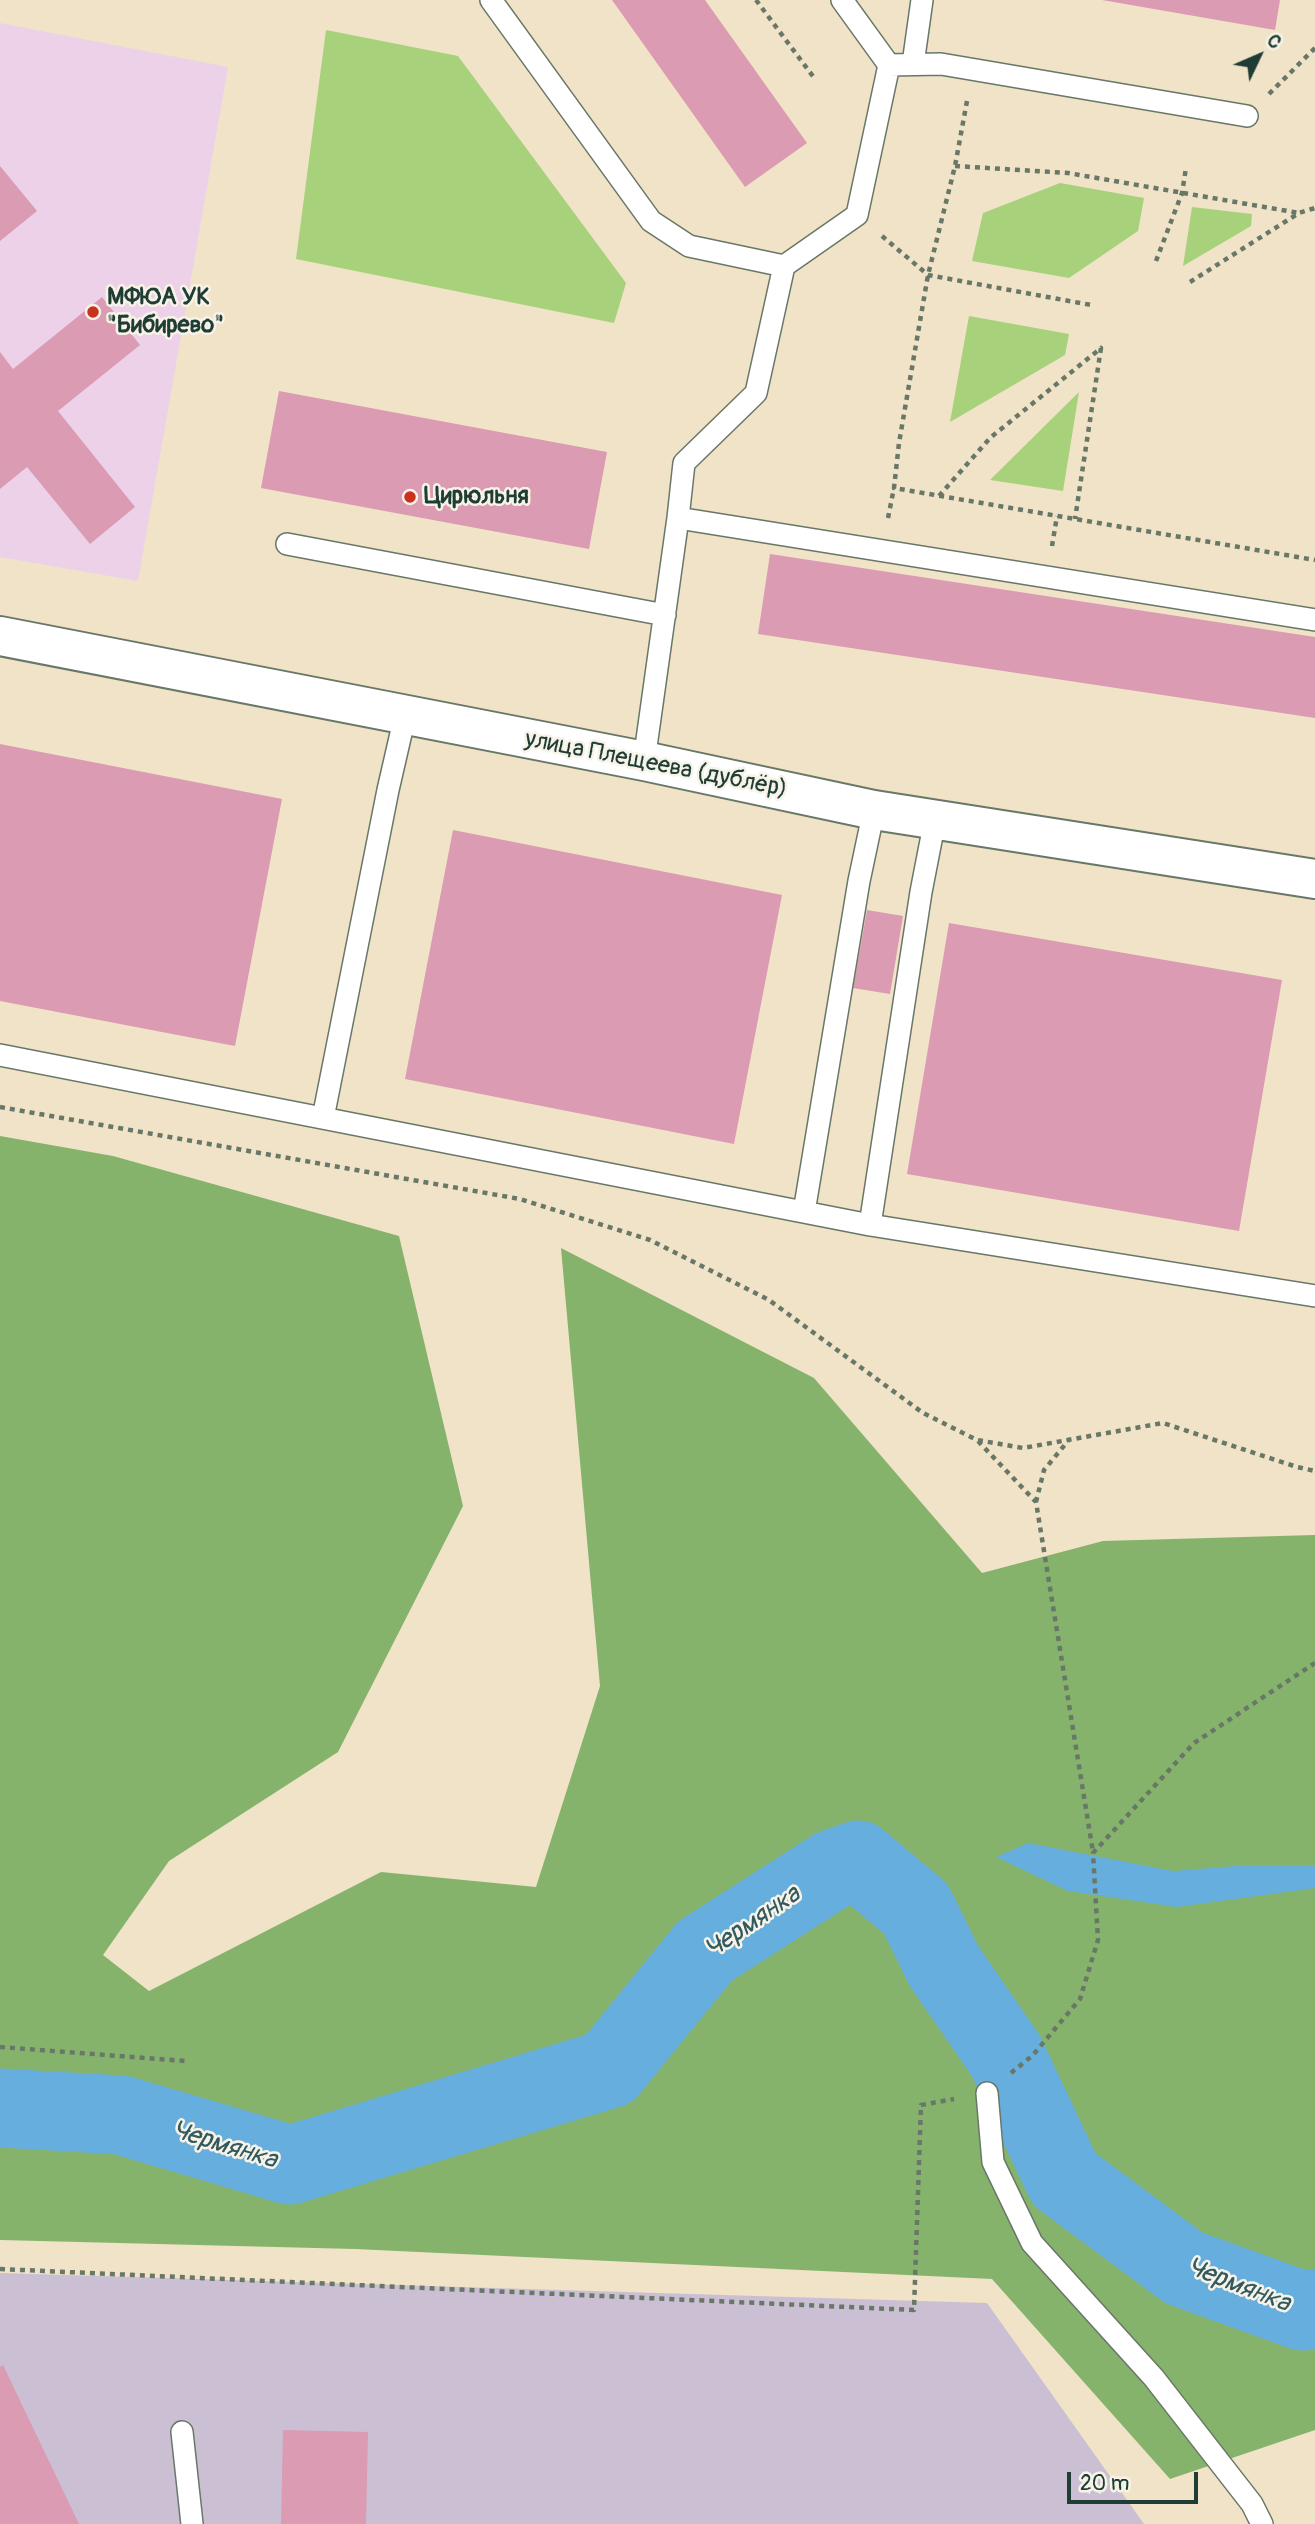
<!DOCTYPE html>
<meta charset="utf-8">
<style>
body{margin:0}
#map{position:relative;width:1315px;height:2524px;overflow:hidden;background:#f0e3c7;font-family:Pangolin,sans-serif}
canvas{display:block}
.north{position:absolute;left:1224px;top:21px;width:70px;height:70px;-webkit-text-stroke:5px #f7f3e8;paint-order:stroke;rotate:46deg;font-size:19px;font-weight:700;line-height:28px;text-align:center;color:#1f3d34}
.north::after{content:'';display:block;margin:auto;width:24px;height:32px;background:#1f3d34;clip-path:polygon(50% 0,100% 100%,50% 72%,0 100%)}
.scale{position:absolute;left:1067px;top:2472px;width:131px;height:32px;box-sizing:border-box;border:4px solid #1f3d34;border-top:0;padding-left:9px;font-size:21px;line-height:24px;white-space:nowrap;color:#1f3d34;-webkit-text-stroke:5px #f7f3e8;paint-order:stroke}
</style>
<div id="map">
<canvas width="1315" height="2524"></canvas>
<div class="north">С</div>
<div class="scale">20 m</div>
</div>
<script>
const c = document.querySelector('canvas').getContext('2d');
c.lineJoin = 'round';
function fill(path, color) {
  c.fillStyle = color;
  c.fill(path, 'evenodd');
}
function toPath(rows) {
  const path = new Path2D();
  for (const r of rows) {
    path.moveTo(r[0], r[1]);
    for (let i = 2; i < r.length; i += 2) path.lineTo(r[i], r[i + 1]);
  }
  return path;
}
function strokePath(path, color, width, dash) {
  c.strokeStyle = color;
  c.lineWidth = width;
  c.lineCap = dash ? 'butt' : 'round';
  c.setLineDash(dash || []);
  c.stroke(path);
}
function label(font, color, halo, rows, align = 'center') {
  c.font = font + ' Pangolin,sans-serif';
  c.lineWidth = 5;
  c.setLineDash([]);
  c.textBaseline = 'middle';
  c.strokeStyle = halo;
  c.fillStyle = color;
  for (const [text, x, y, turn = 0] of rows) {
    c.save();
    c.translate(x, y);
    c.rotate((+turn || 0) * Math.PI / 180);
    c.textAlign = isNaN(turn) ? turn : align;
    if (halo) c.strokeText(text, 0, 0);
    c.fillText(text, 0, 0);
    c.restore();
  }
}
fill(toPath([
 [0,23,228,67,138,581,0,557]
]), '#ecd1e9');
fill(toPath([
 [0,2273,987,2303,1144,2524,0,2524]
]), '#cbbfd4');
fill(toPath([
 [326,30,458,56,626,283,614,323,296,259],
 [1060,183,1144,198,1138,231,1069,278,972,261,983,213],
 [1192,207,1252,214,1251,226,1183,266],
 [969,316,1069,334,1065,355,950,422],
 [1079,392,1063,491,990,480]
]), '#a8d17c');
fill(toPath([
 [0,1136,113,1156,399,1236,463,1506,338,1752,169,1861,103,1955,149,1991,381,1872,536,1887,600,1686,561,1248,814,1378,982,1573,1103,1541,1315,1535,1315,2430,1170,2479,992,2279,355,2249,0,2240]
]), '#86b36c');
fill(toPath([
 [1028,1843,1173,1871,1248,1865,1315,1865,1315,1888,1177,1907,1068,1891,996,1857]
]), '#66aedd');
strokePath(toPath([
 [0,2108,121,2115,290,2165,609,2069,705,1951,833,1869,858,1860,916,1909,944,1966,1006,2056,1064,2179,1184,2268,1303,2311,1315,2309]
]), '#66aedd', 79);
fill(toPath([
 [612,0,705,0,807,143,745,187],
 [1102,0,1280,0,1275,30],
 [0,166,37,211,0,241],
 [102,297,140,345,58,411,135,507,90,544,27,467,0,489,0,352,13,369],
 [279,391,607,452,589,549,261,488],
 [770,554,1315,637,1315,718,758,634],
 [0,744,282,799,235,1046,0,1001],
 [453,830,782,895,734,1144,405,1079],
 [867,910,903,916,890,994,853,988],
 [949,923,1282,980,1239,1231,907,1174],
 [3,2365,79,2524,0,2524,0,2367],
 [283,2430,368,2432,366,2524,281,2524]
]), '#db9bb2');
const lane = toPath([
 [491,0,651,221,689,246,784,266,857,215,889,65,842,0],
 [913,64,922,0],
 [889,65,941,64,1247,116],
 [678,518,684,463,756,393,784,266],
 [287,544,665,615],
 [644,761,678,518,1315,620],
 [0,1055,870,1225,1315,1296],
 [323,1118,388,790,405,716],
 [804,1212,859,881,874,810],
 [870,1225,921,892,935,820],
 [987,2093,993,2162,1032,2243,1154,2378,1252,2504,1262,2524],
 [182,2432,192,2524]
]);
const street = toPath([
 [0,636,644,761,874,810,1315,879]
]);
strokePath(lane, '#687767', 24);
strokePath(street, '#687767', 42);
strokePath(toPath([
 [756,0,815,79],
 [1269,94,1315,48],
 [967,101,955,166,928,275,899,443,894,488,1315,560],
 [955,166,1068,173,1299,213],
 [882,236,928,275,1091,305],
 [1156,261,1182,193,1186,168],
 [1190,282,1299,213,1315,208],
 [939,496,990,438,1101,348,1075,519],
 [888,518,894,488],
 [1052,546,1057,516],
 [0,1107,520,1199,650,1240,769,1300,923,1413,977,1440,1023,1448,1163,1423,1297,1467,1315,1471],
 [978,1441,1036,1502,1093,1852],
 [1036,1502,1044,1470,1068,1441],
 [0,2047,186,2061],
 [1011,2073,1033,2055,1080,1999,1098,1940,1093,1853,1194,1743,1315,1663],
 [0,2269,914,2310,921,2105,954,2099]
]), '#687767', 4.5, [5, 5]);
strokePath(lane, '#fff', 21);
strokePath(street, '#fff', 38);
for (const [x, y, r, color] of [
 [93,312,7,"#c8321e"],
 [410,497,7,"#c8321e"]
]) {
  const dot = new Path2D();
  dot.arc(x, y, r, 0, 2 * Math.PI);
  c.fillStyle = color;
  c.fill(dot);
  strokePath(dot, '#f7f3e8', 2.5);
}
label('bold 24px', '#1f3d34', '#f7f3e8', [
 ["МФЮА УК",107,298],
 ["\"Бибирево\"",107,326],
 ["Цирюльня",424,497]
], 'left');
label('24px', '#1f3d34', '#f7f3e8', [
 ["улица Плещеева (дублёр)",656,765,11]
]);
label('italic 26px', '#31595e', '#f7f3e8', [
 ["Чермянка",753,1923,-34],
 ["Чермянка",224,2146,17],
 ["Чермянка",1238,2286,21]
]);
</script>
